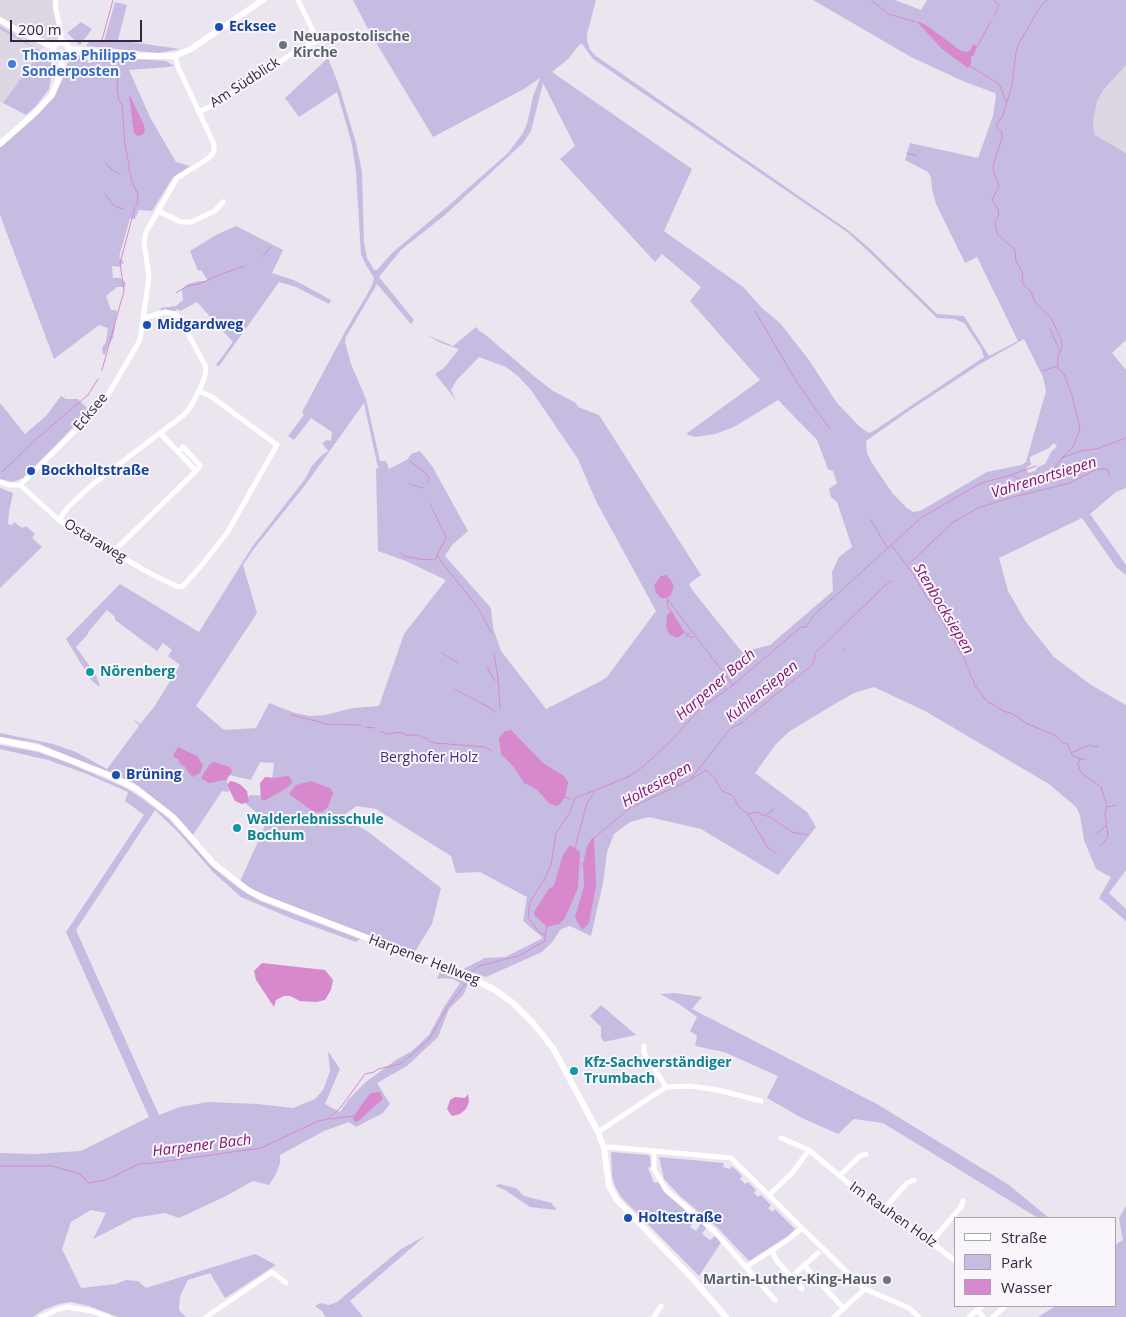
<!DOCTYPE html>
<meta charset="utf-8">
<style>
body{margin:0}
#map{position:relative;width:1126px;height:1317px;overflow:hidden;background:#eae5ef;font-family:"Open Sans",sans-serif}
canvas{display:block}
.legend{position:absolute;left:954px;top:1217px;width:162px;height:90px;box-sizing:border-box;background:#f8f6fb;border:1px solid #aca1b1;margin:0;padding:6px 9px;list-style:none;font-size:15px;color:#3a2243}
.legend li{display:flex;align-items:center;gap:10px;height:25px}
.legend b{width:25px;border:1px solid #aca1b1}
.scale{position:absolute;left:10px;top:20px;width:132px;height:22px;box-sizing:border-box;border:2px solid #3a2243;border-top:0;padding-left:6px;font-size:15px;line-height:18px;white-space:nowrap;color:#3a2243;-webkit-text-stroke:4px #f8f6fb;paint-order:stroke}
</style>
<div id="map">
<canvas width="1126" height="1317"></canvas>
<ul class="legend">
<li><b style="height:6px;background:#fff"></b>Straße</li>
<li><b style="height:14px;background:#c6bce2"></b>Park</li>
<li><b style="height:14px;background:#d889cd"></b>Wasser</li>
</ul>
<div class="scale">200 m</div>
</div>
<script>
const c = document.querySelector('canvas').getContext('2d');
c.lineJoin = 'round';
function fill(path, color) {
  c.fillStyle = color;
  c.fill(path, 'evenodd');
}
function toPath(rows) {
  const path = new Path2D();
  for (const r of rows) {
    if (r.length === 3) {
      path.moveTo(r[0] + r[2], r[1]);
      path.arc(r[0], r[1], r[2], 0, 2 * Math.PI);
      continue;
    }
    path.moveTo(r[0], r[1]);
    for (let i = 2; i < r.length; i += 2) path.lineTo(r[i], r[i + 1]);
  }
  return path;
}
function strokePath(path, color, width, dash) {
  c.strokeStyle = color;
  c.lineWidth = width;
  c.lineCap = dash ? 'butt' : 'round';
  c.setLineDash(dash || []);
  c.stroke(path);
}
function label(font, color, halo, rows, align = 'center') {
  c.font = font + ' "Open Sans",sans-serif';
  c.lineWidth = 4;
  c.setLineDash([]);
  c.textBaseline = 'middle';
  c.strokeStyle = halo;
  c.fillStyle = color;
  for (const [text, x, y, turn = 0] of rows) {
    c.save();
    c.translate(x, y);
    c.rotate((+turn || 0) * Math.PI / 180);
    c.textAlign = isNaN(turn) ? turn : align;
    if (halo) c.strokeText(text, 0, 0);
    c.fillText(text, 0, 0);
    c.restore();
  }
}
fill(toPath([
 [0,0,54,0,59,33,58,38,54,42,46,41,38,55,3,103,0,102],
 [1126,65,1126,153,1095,135,1093,122,1097,101,1104,89]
]), '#ddd6e3');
fill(toPath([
 [353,0,596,0,587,34,587,41,590,50,596,56,848,230,869,248,937,314,964,316,989,356,1018,341,977,257,965,263,936,204,932,190,931,177,928,172,905,160,910,143,978,158,993,116,996,96,995,93,965,82,911,57,813,0,895,0,921,10,927,0,1126,0,1126,65,1104,89,1097,101,1093,122,1095,135,1126,153,1126,340,1112,353,1126,370,1126,488,1116,492,1090,514,1126,565,1126,575,1116,567,1082,518,999,558,1008,591,1026,622,1054,657,1091,685,1126,705,1126,870,1109,893,1126,909,1126,921,1099,898,1111,877,1096,869,1084,840,1080,815,1076,807,1049,784,925,711,874,687,854,693,838,702,790,731,776,744,755,773,807,812,816,827,778,875,701,829,649,817,630,822,614,834,607,852,603,883,591,936,570,926,561,929,553,941,542,952,486,977,463,969,485,958,505,957,543,938,523,921,527,897,480,872,456,873,451,856,376,809,357,806,341,817,367,831,441,888,432,924,414,953,277,901,257,892,240,881,262,833,266,821,244,802,250,795,270,796,274,763,260,762,251,780,229,775,227,782,229,792,222,791,193,835,181,821,134,783,37,743,0,737,0,733,53,744,76,752,107,769,139,726,133,719,140,724,154,707,180,665,168,656,172,650,163,643,157,651,115,620,115,617,107,610,89,631,88,634,76,647,96,675,100,687,91,680,66,639,120,584,199,632,252,547,305,479,312,466,321,456,328,451,322,443,327,440,331,441,332,432,311,418,294,440,288,436,304,415,302,412,346,330,368,293,373,283,374,278,366,265,361,254,356,172,352,144,337,92,299,117,285,98,328,58,339,86,356,143,362,172,364,243,367,258,374,270,377,270,393,252,448,206,508,153,523,133,527,124,533,97,540,78,524,89,433,137,369,31],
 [580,44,583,45,593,59,847,232,867,250,937,318,954,319,964,323,981,348,984,357,875,430,869,433,860,427,837,403,809,360,780,323,762,308,743,287,664,231,692,169,552,72,568,59],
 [543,83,575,146,560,159,655,262,662,254,701,287,690,301,760,380,686,434,695,437,715,434,734,427,778,400,817,440,828,469,833,471,837,483,829,489,831,497,837,502,852,547,839,557,832,572,833,591,770,645,742,652,693,591,689,584,701,575,599,415,578,407,576,403,553,391,535,377,482,332,480,332,476,327,453,346,427,335,441,343,459,349,444,368,435,374,456,400,451,390,456,381,479,357,506,367,518,376,531,390,578,459,596,501,656,611,607,677,599,682,546,709,501,651,493,628,491,608,445,556,452,545,468,531,432,466,420,451,411,454,408,459,389,469,386,461,380,461,366,399,351,364,345,342,346,337,377,284,411,324,414,320,379,277,401,250,445,215,523,143,531,131],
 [1024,339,1043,377,1046,391,1026,462,1021,465,987,472,920,511,913,512,907,508,893,494,872,463,867,453,866,441,910,410,980,364],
 [364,403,378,468,376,469,378,551,406,561,446,580,404,634,379,706,353,708,325,715,310,716,295,713,269,703,256,728,224,730,196,706,257,613,243,565,253,550,306,484],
 [1054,443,1057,446,1051,452,1045,464,1038,467,1035,471,1028,473,1026,468,1032,464,1030,462,1030,457,1049,448],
 [115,2,127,5,118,40,180,49,159,53,86,46,90,40,104,41],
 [81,22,92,29,80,45,67,33],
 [0,26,40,51,49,57,52,65,52,72,49,89,36,106,26,115,3,103,38,55,30,46,0,29],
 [75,56,86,57,88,63,91,63,90,56,166,61,172,65,174,64,173,66,168,67,129,70,151,119,176,162,190,166,173,177,152,211,139,210,135,219,130,218,119,257,124,262,119,267,112,266,113,278,120,278,126,283,125,287,117,287,106,296,111,310,116,310,117,313,113,338,108,346,105,355,103,354,102,348,106,342,108,328,99,325,54,359,0,215,0,146,55,95,63,78,69,59],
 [236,226,283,250,272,273,296,281,331,300,329,304,296,287,279,282,219,366,216,365,233,342,197,302,180,311,177,309,173,313,168,310,160,312,161,308,176,306,183,300,182,289,188,284,199,281,208,281,201,270,198,271,190,251,216,235],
 [61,396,66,399,78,399,89,410,58,443,23,478,13,482,0,479,0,403,25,434,46,416],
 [0,488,13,493,9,511,8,524,12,525,14,522,22,528,26,526,35,534,32,538,42,547,0,588],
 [0,745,38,752,66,762,124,787,143,799,168,818,215,869,240,889,260,901,360,939,356,942,293,919,241,897,213,872,178,832,155,810,76,930,159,1115,180,1107,208,1102,257,1104,293,1108,315,1099,323,1090,330,1071,328,1051,340,1069,325,1104,340,1112,349,1099,367,1081,396,1060,412,1051,429,1035,444,1007,460,983,453,979,443,978,437,979,440,972,468,983,464,994,449,1009,438,1037,407,1066,377,1083,390,1104,383,1113,356,1127,349,1122,324,1131,280,1155,280,1163,276,1174,269,1185,253,1181,224,1197,179,1218,165,1213,134,1218,93,1239,106,1213,91,1210,71,1222,62,1249,81,1288,116,1284,126,1280,138,1281,146,1288,255,1254,276,1265,225,1298,210,1273,188,1280,180,1296,179,1310,186,1317,118,1317,89,1306,71,1302,59,1304,43,1310,33,1317,0,1317,0,1153,35,1154,81,1151,149,1117,66,932,144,815,125,801,128,792,87,774,48,760,0,749],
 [675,993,702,997,692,1009,877,1104,1009,1185,1049,1218,1038,1218,883,1123,854,1119,838,1134,802,1118,767,1098,778,1076,724,1052,695,1046,697,1036,690,1031,697,1017,679,1004,660,994],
 [601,1005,636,1035,604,1042,601,1037,601,1027,590,1016],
 [612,1152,648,1155,650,1157,651,1165,648,1168,654,1183,658,1182,667,1194,696,1219,690,1227,696,1231,701,1223,707,1227,702,1234,710,1240,716,1235,722,1241,699,1276,621,1197,615,1186,612,1176,611,1153],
 [659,1157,724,1163,723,1167,730,1169,732,1166,742,1176,740,1179,745,1184,748,1182,756,1190,754,1193,758,1197,761,1195,771,1205,768,1208,772,1212,775,1209,795,1229,788,1236,749,1261,718,1228,680,1196,664,1179],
 [499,1184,516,1188,524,1196,552,1203,553,1206,556,1208,555,1210,530,1207,505,1190,495,1186],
 [1126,1206,1126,1317,1038,1317,1056,1306,1115,1306,1115,1245,1123,1240,1119,1218],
 [425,1236,350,1301,363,1317,325,1317,323,1312,315,1306,320,1303,329,1305,337,1302,401,1249]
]), '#c6bce2');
fill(toPath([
 [917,22,920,22,929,27,961,51,968,52,971,49,973,44,977,46,974,55,971,57,971,64,968,68,942,49],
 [129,96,130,96,144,125,145,132,142,135,137,136,134,133],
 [666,575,670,579,674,586,671,595,667,598,661,598,656,593,654,585,661,576],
 [672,611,676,619,680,624,684,633,677,638,669,634,666,627,667,615],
 [510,729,543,763,564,776,568,782,567,788,565,797,560,804,556,806,550,804,536,789,524,783,513,766,501,754,499,738,505,731,509,731],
 [178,747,197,756,203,765,200,773,193,777,188,772,185,767,180,764,178,759,173,756],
 [214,762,230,767,232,771,231,774,225,780,209,783,201,778,209,765],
 [286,776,290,777,292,783,285,789,264,801,261,799,260,783,265,777,275,778],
 [230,781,235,782,241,785,247,791,249,802,242,804,235,801,227,785],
 [311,781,330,788,333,793,328,807,322,812,314,812,289,794,296,785],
 [592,838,594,838,596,886,589,923,582,930,575,917,584,886,583,864,587,846],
 [570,845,580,852,578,888,565,918,559,924,547,927,535,916,534,912,548,890,554,885,563,855],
 [262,963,325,970,333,980,331,990,325,1000,316,1002,300,1001,290,996,284,996,276,1000,274,1007,256,980,254,971],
 [380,1092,383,1099,357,1122,354,1121,353,1118,364,1101,371,1093],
 [468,1094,469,1102,466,1109,460,1114,452,1116,447,1109,450,1100,455,1097,465,1098]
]), '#d889cd');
strokePath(toPath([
 [871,0,888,14,916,22],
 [994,16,999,5,994,0],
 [102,40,113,0],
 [977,47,991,21],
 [970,66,999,84,1006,101],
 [118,69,117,89,119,101,122,105,125,144,129,165,129,171,131,175,131,179,138,195,137,206],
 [907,153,917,156],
 [105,162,111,169,120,174],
 [105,194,114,206,123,209],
 [263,256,271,247],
 [176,293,187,286,199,284,224,273,245,266],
 [755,311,798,384,830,429],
 [1050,329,1060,351],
 [102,370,124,291,120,263,135,207],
 [1042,371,1058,366],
 [1062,458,1080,451,1096,449,1126,438],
 [410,461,424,472,429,477,428,483],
 [2,472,34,441,88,395,98,379],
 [1013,474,1036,466],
 [409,484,423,488],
 [430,504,446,537,437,556,478,608,491,632],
 [871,520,888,549],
 [892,546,914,575,927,598,931,602,956,644,966,662,966,666,970,670,970,675,974,681,974,684,985,699,990,704,991,703,1003,711,1013,714,1026,723,1056,736,1062,743,1067,743,1072,755,1080,759,1078,764,1080,770,1085,776,1101,787,1107,806,1105,813,1108,837,1100,846],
 [400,553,404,556,419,559,435,560,437,556],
 [910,563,952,523,978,508,1009,498,1070,483,1096,469,1107,469,1110,476],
 [667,598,668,600,667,605,671,613],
 [668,600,733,685],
 [683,631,687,634,690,634],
 [686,635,692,638,693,637],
 [842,649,845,651],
 [442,653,458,663],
 [494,653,498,678,500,709],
 [487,666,493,679,497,681],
 [725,677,723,679,723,683,725,689],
 [455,689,490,708,495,712],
 [291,715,320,722,324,724,361,725],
 [365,727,375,728],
 [380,731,388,734,401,732,406,735,419,735,423,738,427,738,431,742,436,743,485,747,492,751],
 [1071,753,1090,745,1095,747,1098,746],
 [1080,759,1086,759],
 [690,780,730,729,740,724,812,665,815,659,815,653,891,580],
 [565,797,572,800],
 [1108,807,1116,805],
 [748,814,768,848,776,853],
 [766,815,774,809],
 [1096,833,1106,826],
 [594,838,630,808,690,780,706,770,714,777,722,791,732,795,741,809,748,814,758,812,760,814,770,817,792,832,808,835],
 [575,848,587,803,595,791],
 [580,864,583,864],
 [545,935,547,927],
 [471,973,479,966,518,956,545,941,545,935,539,932,528,918,529,908,530,902,544,880,551,865,556,833,569,814,575,798,628,777,640,769,670,742,700,709,733,685,801,627,806,627,813,616,921,518,981,483,1012,475,1019,479,1027,480,1053,470,1062,458,1073,447,1080,429,1072,395,1064,374,1058,369,1058,356,1062,347,1061,339,1051,318,1035,302,1031,292,1024,285,1022,280,1023,274,1016,261,1015,250,998,235,995,223,999,214,998,209,992,200,999,186,994,174,993,166,1002,138,1002,132,997,128,997,124,1003,115,1012,86,1016,52,1019,43,1040,7,1047,0],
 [329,1119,355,1116],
 [0,1166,52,1166,80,1174,89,1183,106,1180,139,1164,154,1163,261,1148,318,1121,328,1119,341,1107,365,1074,374,1072,378,1069,400,1064,417,1050,430,1038,448,1006,467,982]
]), '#d889cd', 1);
strokePath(toPath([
 [56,0,55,5,61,34,61,42],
 [199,112,221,101,299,49,318,41,298,0],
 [158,211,181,222,191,222,215,211,223,202],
 [144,318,165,312,175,314,179,317,206,367,205,376,199,391,191,406,184,415,160,433],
 [178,452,183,447,198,463,200,466,196,471],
 [0,482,9,485,20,485,85,421,106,398,140,340,149,277,144,242,146,232,177,178,206,160,212,155,214,150,214,144,178,67,175,56],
 [20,485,59,520,85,536,153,575,178,587,183,586,201,566,227,533,277,445,212,397,199,391],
 [59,520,68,507,93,484,160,433,196,471,113,552],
 [644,1046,644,1053,666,1087],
 [598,1132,666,1087,690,1086,718,1090,761,1101],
 [781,1138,809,1150,873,1204,893,1219,907,1225,931,1242,955,1261],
 [604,1148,610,1147,731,1158,859,1284,865,1289,909,1308,919,1317],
 [654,1151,654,1169,666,1190,714,1231,775,1300],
 [839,1176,860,1156,866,1154],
 [769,1195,792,1173,809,1150],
 [882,1211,907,1183,914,1180],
 [931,1242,961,1207,963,1201],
 [772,1250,776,1260,802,1289],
 [804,1265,844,1309],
 [746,1267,789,1239,802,1228],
 [791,1277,818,1253],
 [977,1310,983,1317],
 [41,1317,59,1309,67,1307,92,1311,108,1317],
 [206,1317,272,1272,286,1283],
 [654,1317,661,1306],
 [834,1317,865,1289],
 [969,1317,982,1306],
 [993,1317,1005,1306]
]), '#fff', 5);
strokePath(toPath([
 [0,20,17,30,53,47],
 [61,50,8],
 [69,49,139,56,175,56,191,49,263,0],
 [0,144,35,113,52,95,61,73,62,58],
 [0,740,39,748,109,775,137,789,173,817,213,863,249,891,264,898,474,979,495,990,513,1003,533,1023,553,1048,598,1132,604,1148,609,1186,617,1200,693,1279,726,1317]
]), '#fff', 6);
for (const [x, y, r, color] of [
 [219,27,5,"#1a4fb4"],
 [283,45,5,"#6b7280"],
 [12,64,5,"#3f7fe0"],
 [147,325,5,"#1a4fb4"],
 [31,471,5,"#1a4fb4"],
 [90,672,5,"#0f9aa8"],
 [116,775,5,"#1a4fb4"],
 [237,828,5,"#0f9aa8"],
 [574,1071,5,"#0f9aa8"],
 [628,1218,5,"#1a4fb4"],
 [887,1280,5,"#6b7280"]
]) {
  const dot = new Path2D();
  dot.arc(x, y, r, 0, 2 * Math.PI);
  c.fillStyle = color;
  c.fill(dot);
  strokePath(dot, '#f8f6fb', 2);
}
label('bold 14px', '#164399', '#f8f6fb', [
 ["Ecksee",229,27],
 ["Midgardweg",157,325],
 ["Bockholtstraße",41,471],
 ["Brüning",126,775],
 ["Holtestraße",638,1218]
], 'left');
label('bold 14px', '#5b616d', '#f8f6fb', [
 ["Neuapostolische",293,37],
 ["Kirche",293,53],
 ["Martin-Luther-King-Haus",877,1280,"right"]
], 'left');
label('bold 14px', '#366cbe', '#f8f6fb', [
 ["Thomas Philipps",22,56],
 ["Sonderposten",22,72]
], 'left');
label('14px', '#3a2243', '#f8f6fb', [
 ["Am Südblick",245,83,-33],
 ["Ecksee",91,412,-50],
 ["Ostaraweg",95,541,31],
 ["Harpener Hellweg",424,960,21],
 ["Im Rauhen Holz",893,1215,35]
]);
label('bold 14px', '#0d838f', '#f8f6fb', [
 ["Nörenberg",100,672],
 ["Walderlebnisschule",247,820],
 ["Bochum",247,836],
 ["Kfz-Sachverständiger",584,1063],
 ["Trumbach",584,1079]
], 'left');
label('14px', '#48287e', '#f8f6fb', [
 ["Berghofer Holz",429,758]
]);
label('italic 15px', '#851674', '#f8f6fb', [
 ["Vahrenortsiepen",1044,478,-17],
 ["Stenbocksiepen",943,609,59],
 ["Harpener Bach",716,685,-41],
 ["Kuhlensiepen",762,692,-39],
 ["Holtesiepen",657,785,-29],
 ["Harpener Bach",202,1146,-7]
]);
</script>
